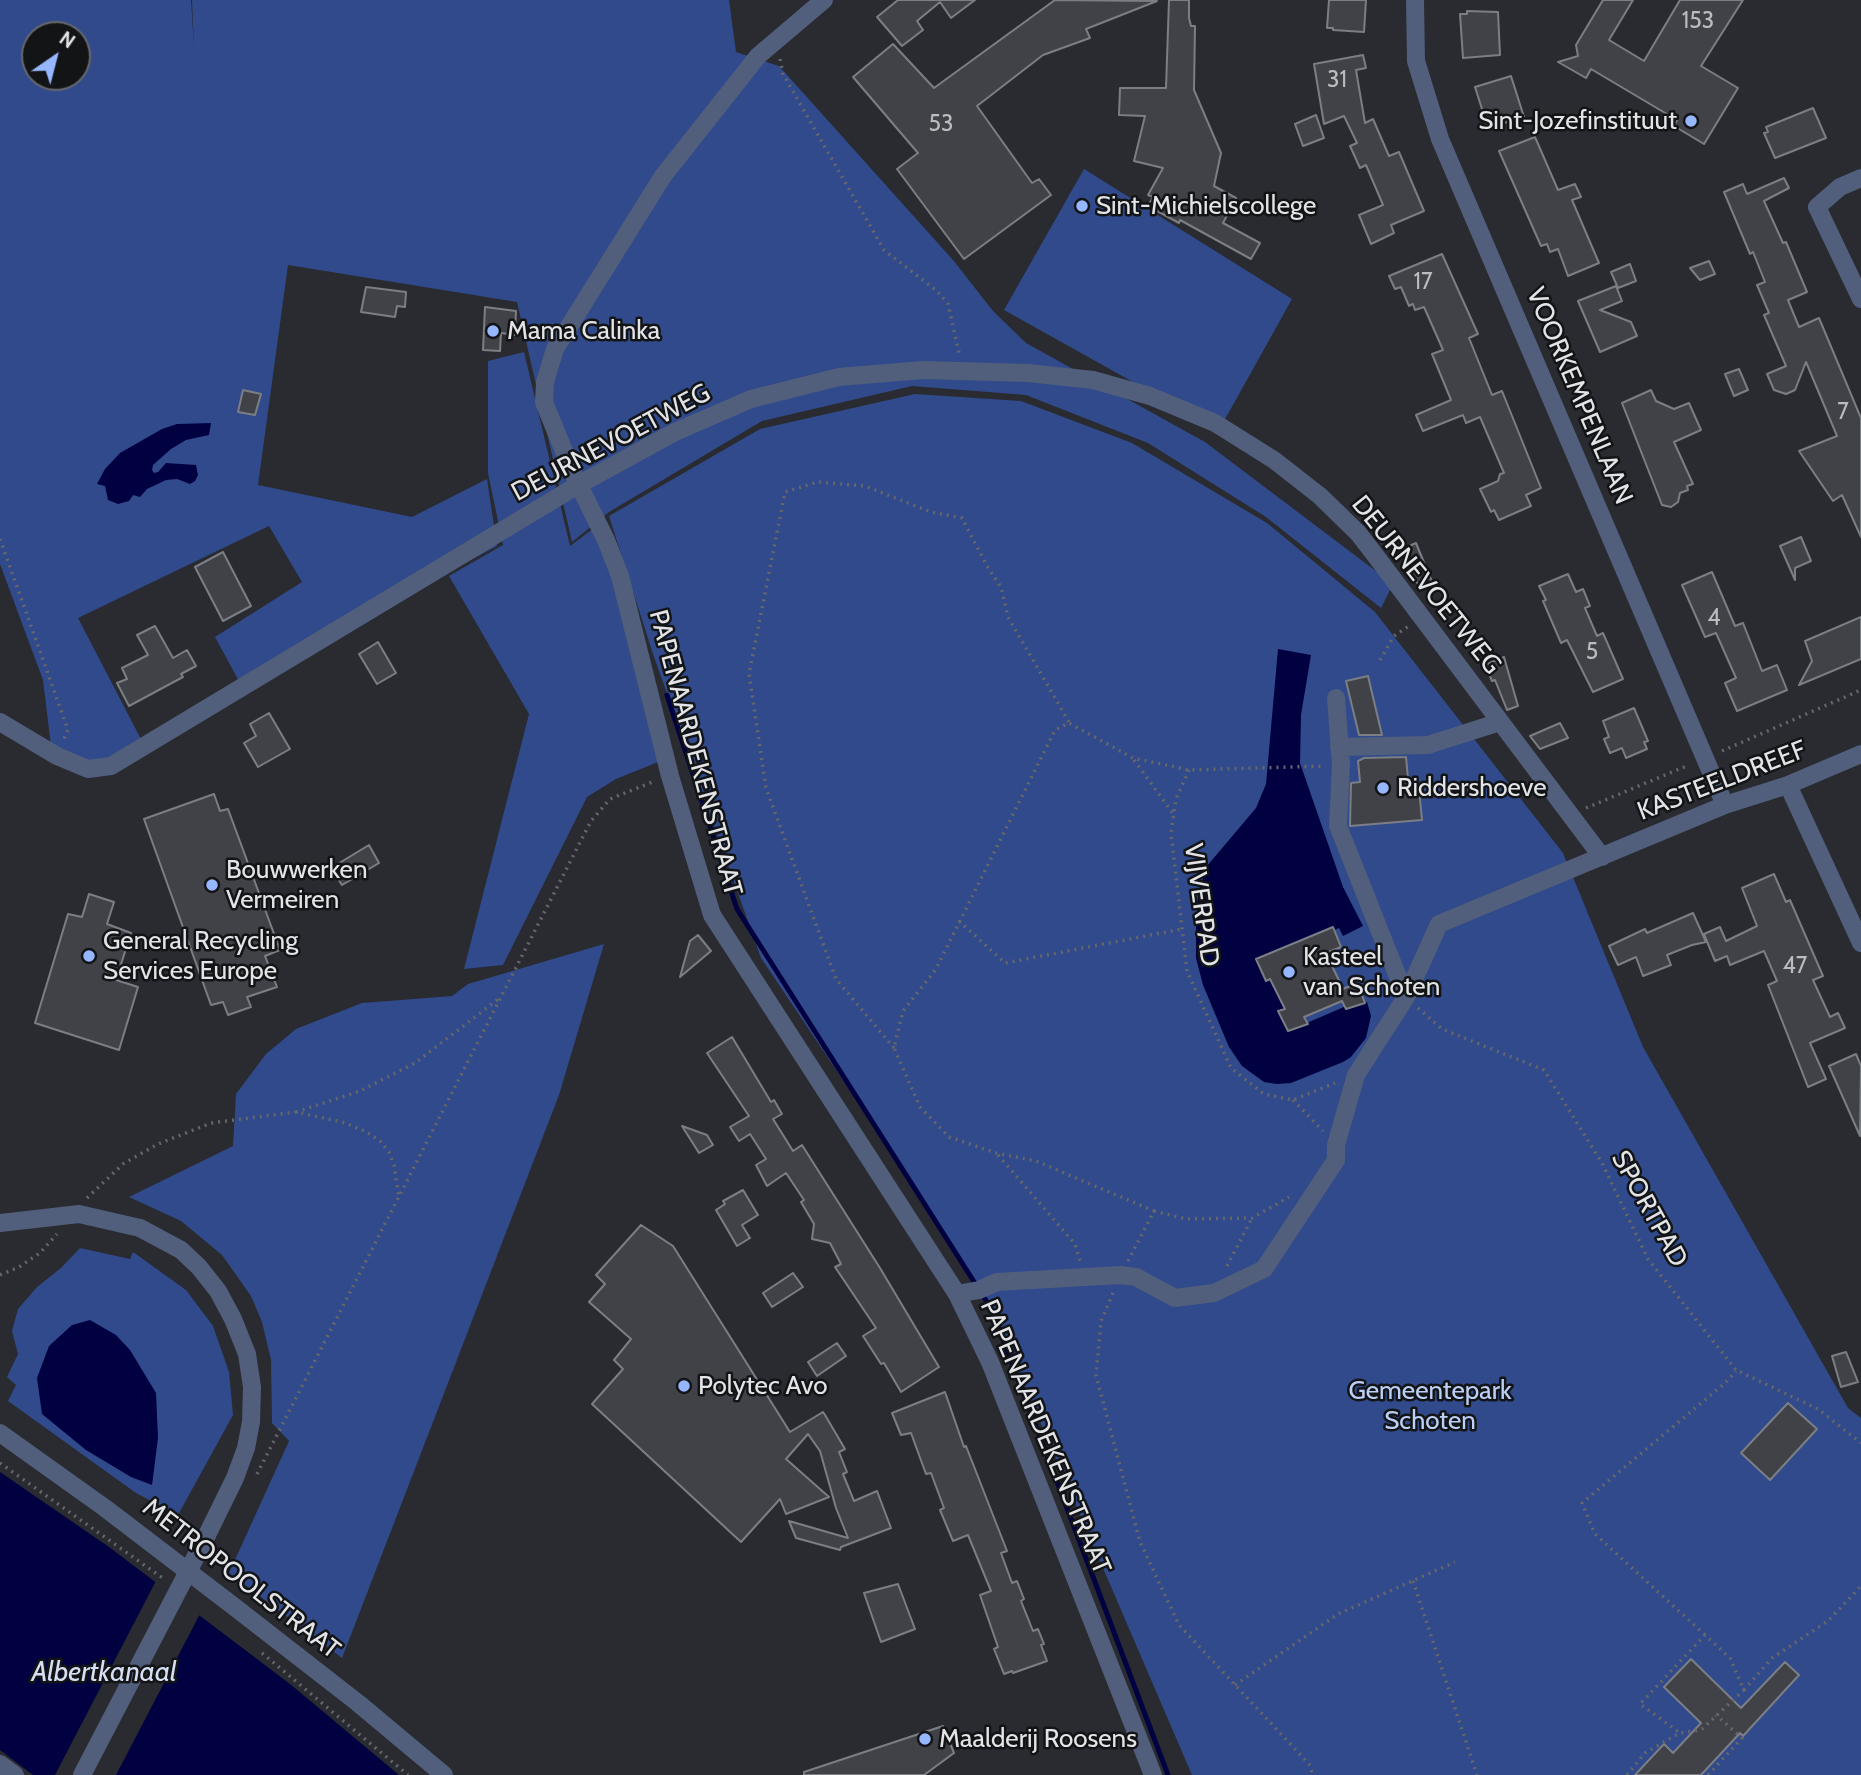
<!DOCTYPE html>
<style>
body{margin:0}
#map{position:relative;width:1861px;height:1775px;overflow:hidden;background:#292b30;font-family:Cabin,sans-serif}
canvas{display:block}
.north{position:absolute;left:21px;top:21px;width:70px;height:70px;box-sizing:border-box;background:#131416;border:2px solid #66676a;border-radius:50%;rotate:35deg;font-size:19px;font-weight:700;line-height:28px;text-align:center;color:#e2e4e7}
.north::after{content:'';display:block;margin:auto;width:24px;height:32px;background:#96b6fd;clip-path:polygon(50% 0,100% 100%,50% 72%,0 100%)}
</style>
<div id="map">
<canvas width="1861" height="1775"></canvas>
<div class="north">N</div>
</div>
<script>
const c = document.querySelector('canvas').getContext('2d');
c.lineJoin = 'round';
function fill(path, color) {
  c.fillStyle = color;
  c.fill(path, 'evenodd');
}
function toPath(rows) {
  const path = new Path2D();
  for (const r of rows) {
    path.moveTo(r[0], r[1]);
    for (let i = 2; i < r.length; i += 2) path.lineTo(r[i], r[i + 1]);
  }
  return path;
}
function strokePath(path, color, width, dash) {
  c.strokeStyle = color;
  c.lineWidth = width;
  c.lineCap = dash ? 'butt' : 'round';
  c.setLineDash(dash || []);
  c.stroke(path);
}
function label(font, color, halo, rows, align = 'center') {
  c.font = font + ' Cabin,sans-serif';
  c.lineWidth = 5;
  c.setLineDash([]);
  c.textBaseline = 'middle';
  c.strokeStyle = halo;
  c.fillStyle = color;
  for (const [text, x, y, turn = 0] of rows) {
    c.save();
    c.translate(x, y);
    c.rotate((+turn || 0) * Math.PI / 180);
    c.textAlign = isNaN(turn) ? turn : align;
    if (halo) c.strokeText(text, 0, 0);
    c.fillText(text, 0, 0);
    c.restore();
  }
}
fill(toPath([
 [0,0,191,0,194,48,192,0,729,0,736,52,779,66,953,260,993,311,1026,343,1205,442,1393,584,1381,608,1266,517,1148,443,1026,395,912,386,762,421,609,512,572,542,517,302,288,265,258,485,412,517,487,479,497,546,240,683,215,637,302,582,269,526,78,618,143,743,88,766,51,746,43,680,0,564],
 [35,35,77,35,77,77,35,77],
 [1084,169,1292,299,1219,430,1004,310],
 [524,352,570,546,594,528,613,577,658,762,616,779,587,797,503,965,464,969,529,714,449,576,503,545,488,473,488,361],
 [915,394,1021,401,1132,443,1267,523,1375,612,1563,853,1643,1047,1848,1408,1861,1418,1861,1775,1192,1775,992,1310,902,1168,761,958,653,654,609,516,760,429],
 [604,944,559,1095,342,1658,229,1573,289,1441,272,1423,271,1360,262,1322,251,1296,222,1255,181,1221,129,1197,233,1146,236,1094,266,1054,296,1029,362,1003,452,996,468,984],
 [80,1248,130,1259,133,1252,186,1290,213,1326,229,1372,233,1415,178,1515,136,1493,8,1401,16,1385,7,1377,18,1354,12,1331,18,1309,37,1287,61,1268]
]), '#304a8b');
fill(toPath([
 [211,423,209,435,186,440,171,449,153,465,152,470,154,473,158,472,166,463,196,465,198,475,195,481,190,484,177,479,166,480,147,489,140,497,133,495,129,501,118,504,108,500,105,486,97,484,105,469,120,453,162,429,177,424],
 [1278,649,1311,655,1301,715,1300,763,1343,887,1363,926,1343,936,1339,928,1335,930,1333,927,1257,959,1266,980,1270,979,1285,1009,1278,1011,1288,1031,1344,1007,1346,1010,1367,1002,1371,1016,1366,1038,1351,1057,1343,1062,1291,1083,1277,1084,1264,1082,1242,1066,1229,1047,1203,985,1196,958,1196,929,1198,894,1207,866,1256,808,1266,784],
 [90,1320,116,1335,130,1350,156,1393,158,1438,152,1485,131,1477,86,1450,42,1414,37,1378,49,1346,72,1325],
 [0,1472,109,1547,290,1684,399,1775,33,1775,0,1750]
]), '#010142');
fill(toPath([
 [157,1579,201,1612,116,1775,55,1775]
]), '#292b30');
strokePath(toPath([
 [667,695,737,909,992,1310,1168,1775]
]), '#010142', 5);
const building = toPath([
 [898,0,975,0,951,18,940,2,917,21,923,30,902,46,877,17,898,0],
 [1055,0,1157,1,1086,29,1090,38,1043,55,977,106,1032,183,1039,179,1051,195,964,259,897,169,918,153,853,77,893,44,934,88,1055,0],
 [1169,0,1189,0,1189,18,1191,26,1195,26,1194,90,1221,153,1214,186,1236,198,1223,223,1260,243,1251,259,1180,220,1179,223,1148,206,1153,197,1148,195,1163,168,1134,161,1145,116,1119,115,1120,88,1166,88,1169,0],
 [1329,0,1366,0,1364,32,1333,30,1333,28,1327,28,1329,0],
 [1603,0,1633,0,1609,40,1644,61,1680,0,1743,0,1701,66,1738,88,1704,144,1674,126,1677,120,1591,69,1586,78,1558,62,1578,56,1576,45,1603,0],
 [1467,11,1498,12,1500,55,1463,58,1460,14,1467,14,1467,11],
 [1363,55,1366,68,1356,70,1365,123,1373,119,1389,156,1399,152,1424,211,1391,225,1394,233,1371,244,1359,215,1383,205,1366,165,1360,168,1350,146,1357,143,1344,116,1324,124,1314,64,1363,55],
 [1511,76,1524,117,1488,128,1475,87,1511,76],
 [1813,108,1826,138,1775,158,1764,133,1768,132,1766,127,1813,108],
 [1316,115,1324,138,1303,146,1295,124,1316,115],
 [1535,137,1558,190,1575,184,1581,197,1572,200,1599,263,1568,276,1558,249,1550,252,1547,244,1541,246,1499,151,1535,137],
 [1784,178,1789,188,1764,201,1783,243,1786,242,1807,292,1788,300,1799,327,1819,318,1861,418,1861,537,1842,495,1833,501,1799,451,1837,436,1806,362,1795,390,1786,394,1774,390,1767,374,1786,366,1764,315,1769,313,1757,285,1765,282,1753,252,1750,254,1724,192,1743,184,1747,194,1784,178],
 [1442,254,1478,334,1469,338,1492,395,1502,391,1541,488,1526,495,1531,506,1499,520,1494,510,1491,512,1480,489,1498,481,1500,474,1504,473,1480,417,1466,423,1463,415,1423,431,1416,415,1451,400,1432,354,1443,350,1424,307,1415,310,1413,304,1409,306,1401,287,1395,289,1389,276,1442,254],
 [1709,261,1715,274,1700,280,1690,268,1709,261],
 [1630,264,1636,281,1618,288,1611,272,1630,264],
 [1616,286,1622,301,1600,310,1631,322,1637,336,1600,352,1578,301,1616,286],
 [366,287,406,292,405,307,397,306,395,317,361,312,366,287],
 [485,307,516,311,515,335,501,333,500,351,483,350,485,307],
 [1739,369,1748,390,1734,396,1725,374,1739,369],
 [243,390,261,394,255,415,238,412,243,390],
 [1651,390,1656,401,1674,409,1689,403,1701,430,1674,442,1693,484,1687,486,1688,490,1680,493,1678,502,1671,507,1662,505,1622,403,1651,390],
 [1801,537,1811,561,1795,568,1795,580,1780,546,1801,537],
 [1416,543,1432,582,1420,587,1407,568,1400,550,1416,543],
 [223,552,251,606,223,621,195,567,223,552],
 [1712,572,1735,626,1743,623,1762,671,1777,665,1787,690,1737,711,1725,683,1736,678,1716,633,1705,637,1682,585,1712,572],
 [1568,574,1576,592,1583,589,1590,606,1585,608,1597,636,1603,633,1623,679,1593,692,1567,640,1561,643,1543,601,1546,600,1539,586,1568,574],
 [1861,617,1861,659,1799,685,1812,661,1805,641,1861,617],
 [155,626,173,658,187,650,196,666,181,674,183,677,129,706,117,683,127,679,122,668,148,655,137,635,155,626],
 [378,642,396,673,377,684,359,654,378,642],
 [1504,657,1518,706,1507,710,1495,680,1492,681,1485,665,1504,657],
 [1368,676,1382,735,1359,735,1346,681,1368,676],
 [1634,708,1648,741,1644,742,1647,749,1626,758,1622,748,1610,753,1604,739,1609,737,1603,721,1634,708],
 [269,713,290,749,258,767,244,743,256,736,250,724,269,713],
 [1560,723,1568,738,1540,749,1530,736,1560,723],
 [1406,757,1409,790,1419,789,1422,820,1350,826,1351,783,1360,782,1358,761,1364,758,1406,757],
 [214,794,220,811,228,809,280,950,265,956,277,987,247,997,251,1007,228,1015,223,1002,211,1005,144,819,214,794],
 [369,845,379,863,342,885,331,868,369,845],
 [1774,874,1786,902,1790,900,1823,976,1813,980,1830,1017,1838,1013,1845,1028,1810,1043,1826,1079,1808,1087,1768,985,1777,981,1764,951,1730,965,1727,956,1715,961,1704,934,1720,927,1726,941,1757,926,1742,888,1774,874],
 [89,894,114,902,107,924,131,933,116,980,138,987,119,1050,35,1023,68,914,82,917,89,894],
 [1693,913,1706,942,1692,945,1667,955,1671,965,1643,976,1636,957,1618,965,1609,946,1645,929,1647,933,1693,913],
 [1333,927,1341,947,1326,953,1343,989,1357,983,1365,1003,1346,1009,1342,1001,1304,1017,1308,1024,1288,1031,1278,1011,1285,1009,1270,979,1266,981,1256,959,1333,927],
 [698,935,711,951,680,977,690,941,698,935],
 [732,1037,771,1102,774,1100,782,1114,773,1119,793,1151,802,1145,880,1268,939,1367,901,1392,884,1363,881,1364,863,1336,876,1328,835,1267,841,1264,830,1243,812,1239,814,1224,801,1202,804,1200,786,1173,767,1186,756,1165,766,1159,750,1134,739,1141,730,1127,749,1116,707,1053,732,1037],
 [1856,1054,1861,1066,1860,1136,1829,1066,1856,1054],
 [682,1126,707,1135,713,1145,699,1153,682,1126],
 [743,1190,758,1215,742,1225,750,1238,737,1246,716,1210,725,1204,723,1201,743,1190],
 [641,1225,673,1246,790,1432,823,1412,825,1415,845,1449,839,1452,847,1472,843,1474,854,1501,877,1491,891,1528,841,1547,840,1550,796,1538,789,1521,848,1538,836,1508,820,1451,808,1434,786,1459,829,1497,786,1514,780,1499,741,1542,592,1404,623,1369,614,1360,631,1339,589,1302,605,1284,596,1275,641,1225],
 [793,1273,803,1287,772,1307,763,1293,793,1273],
 [837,1343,846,1356,817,1376,808,1362,837,1343],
 [1846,1352,1858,1382,1841,1387,1832,1356,1846,1352],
 [945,1392,964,1447,966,1446,1007,1551,1001,1553,1012,1583,1017,1581,1024,1599,1021,1601,1033,1631,1038,1629,1044,1644,1041,1645,1047,1661,1013,1673,1012,1671,1004,1674,994,1649,998,1647,980,1595,991,1591,968,1535,953,1541,940,1510,944,1508,931,1473,926,1474,911,1433,901,1435,892,1413,945,1392],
 [1788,1403,1817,1429,1770,1480,1741,1453,1788,1403],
 [898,1584,915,1629,881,1642,864,1593,898,1584],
 [1691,1659,1741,1708,1785,1662,1799,1675,1743,1736,1740,1733,1701,1775,1635,1775,1664,1744,1673,1753,1701,1723,1664,1687,1691,1659],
 [943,1726,954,1753,924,1775,804,1775,804,1772,943,1726]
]);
fill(building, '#404248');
strokePath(building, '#7b7e84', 2);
strokePath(toPath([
 [780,59,783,74,884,250,937,291,948,304,959,353],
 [0,539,68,730,63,741],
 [1380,660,1394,636,1409,626],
 [1722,751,1861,690],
 [1134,760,1174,815],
 [1189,770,1176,799,1171,833,1187,971,1231,1068,1264,1094,1293,1100,1335,1083],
 [1586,808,1689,765],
 [959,921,1005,963,1182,929],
 [1418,1008,1442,1029,1544,1070,1602,1163,1648,1259,1736,1370,1818,1409,1861,1443],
 [894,1048,836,979,766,788,749,674,785,492,818,482,865,486,931,512,962,518,988,568,1001,587,1008,617,1069,722],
 [1293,1100,1323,1131],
 [296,1112,360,1091,415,1063,501,997],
 [998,1155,1075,1244,1080,1261],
 [87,1198,123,1164,158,1144,211,1123,296,1112,342,1122,367,1132,380,1141,389,1152,394,1165,399,1198],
 [1154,1211,1186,1219,1252,1218,1289,1197],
 [1128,1261,1154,1211,1036,1161,996,1153,949,1137,920,1107,894,1048,903,1011,936,969,1055,730,1069,723,1133,758,1189,770,1325,766],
 [1227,1266,1252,1218],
 [0,1275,19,1267,40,1253,57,1234],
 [1113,1293,1101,1321,1096,1375,1140,1542,1179,1625,1309,1764,1313,1775],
 [0,1463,164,1579],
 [257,1474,591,821,610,799,655,781],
 [1413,1581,1477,1775],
 [1705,1635,1595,1534,1582,1503,1724,1384,1736,1371],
 [262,1653,408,1775],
 [1235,1685,1338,1614,1455,1562],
 [1744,1690,1772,1658,1828,1621,1861,1586],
 [1627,1775,1645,1753,1680,1733,1701,1730,1744,1690,1730,1658,1705,1635,1640,1704,1680,1733],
 [1708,1775,1742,1738,1716,1715]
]), '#65676b', 3.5, [2, 5]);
strokePath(toPath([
 [824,0,758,56,663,176,555,349,545,382,544,402,572,471,606,540,620,576,670,776,712,915,957,1294,990,1362,1153,1775],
 [1415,0,1416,61,1440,139,1725,805],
 [1861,178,1840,187,1817,207,1861,299],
 [1336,698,1341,765,1338,826,1406,997],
 [0,722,57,756,88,769,111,766,578,485,675,432,751,399,839,377,923,370,1028,373,1093,380,1150,396,1215,423,1274,460,1320,496,1358,533,1375,555,1602,857],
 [1339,747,1428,745,1500,722],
 [1788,785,1861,943],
 [140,1228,181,1250,199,1267,218,1291,233,1319,247,1354,252,1387,251,1422,246,1448,235,1478,207,1535],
 [957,1294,979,1290,997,1282,1120,1275,1136,1277,1175,1298,1214,1293,1264,1269,1336,1160,1336,1145,1356,1075,1406,997,1439,924,1725,805,1788,785,1861,754],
 [0,1433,105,1508,232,1605,358,1703,444,1775],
 [0,1764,15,1775]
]), '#515f7d', 18);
strokePath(toPath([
 [0,1223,79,1214,140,1228],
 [82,1775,207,1535]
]), '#515f7d', 18);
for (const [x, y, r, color] of [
 [1691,121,7,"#96b6fd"],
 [1082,206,7,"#96b6fd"],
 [493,331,7,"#96b6fd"],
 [1383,788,7,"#96b6fd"],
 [212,885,7,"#96b6fd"],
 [89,956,7,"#96b6fd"],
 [1289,972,7,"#96b6fd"],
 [684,1386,7,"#96b6fd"],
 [925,1739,7,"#96b6fd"]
]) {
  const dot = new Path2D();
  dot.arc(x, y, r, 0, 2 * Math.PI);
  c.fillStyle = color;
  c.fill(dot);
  strokePath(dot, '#131416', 2.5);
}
label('23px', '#babcbf', null, [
 ["153",1698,21],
 ["31",1337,80],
 ["53",941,124],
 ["17",1423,282],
 ["7",1843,412],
 ["4",1714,618],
 ["5",1592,652],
 ["47",1795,966]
]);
label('26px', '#e2e4e7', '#131416', [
 ["Sint-Jozefinstituut",1677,121,"right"],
 ["Sint-Michielscollege",1096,206],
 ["Mama Calinka",507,331],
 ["Riddershoeve",1397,788],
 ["Bouwwerken",226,870],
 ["Vermeiren",226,900],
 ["General Recycling",103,941],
 ["Services Europe",103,971],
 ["Kasteel",1303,957],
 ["van Schoten",1303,987],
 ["Polytec Avo",698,1386],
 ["Maalderij Roosens",939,1739]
], 'left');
label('26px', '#e2e4e7', '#131416', [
 ["VOORKEMPENLAAN",1579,396,67],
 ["DEURNEVOETWEG",611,443,-28],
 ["DEURNEVOETWEG",1426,585,51],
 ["PAPENAARDEKENSTRAAT",695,753,75],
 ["KASTEELDREEF",1722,781,-21],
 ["VIJVERPAD",1201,905,82],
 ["SPORTPAD",1649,1209,61],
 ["PAPENAARDEKENSTRAAT",1045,1437,67],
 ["METROPOOLSTRAAT",241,1579,38]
]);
label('26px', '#bccff6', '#131416', [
 ["Gemeentepark",1430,1391],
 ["Schoten",1430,1421]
]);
label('italic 28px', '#d6dff3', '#131416', [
 ["Albertkanaal",104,1673]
]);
</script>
